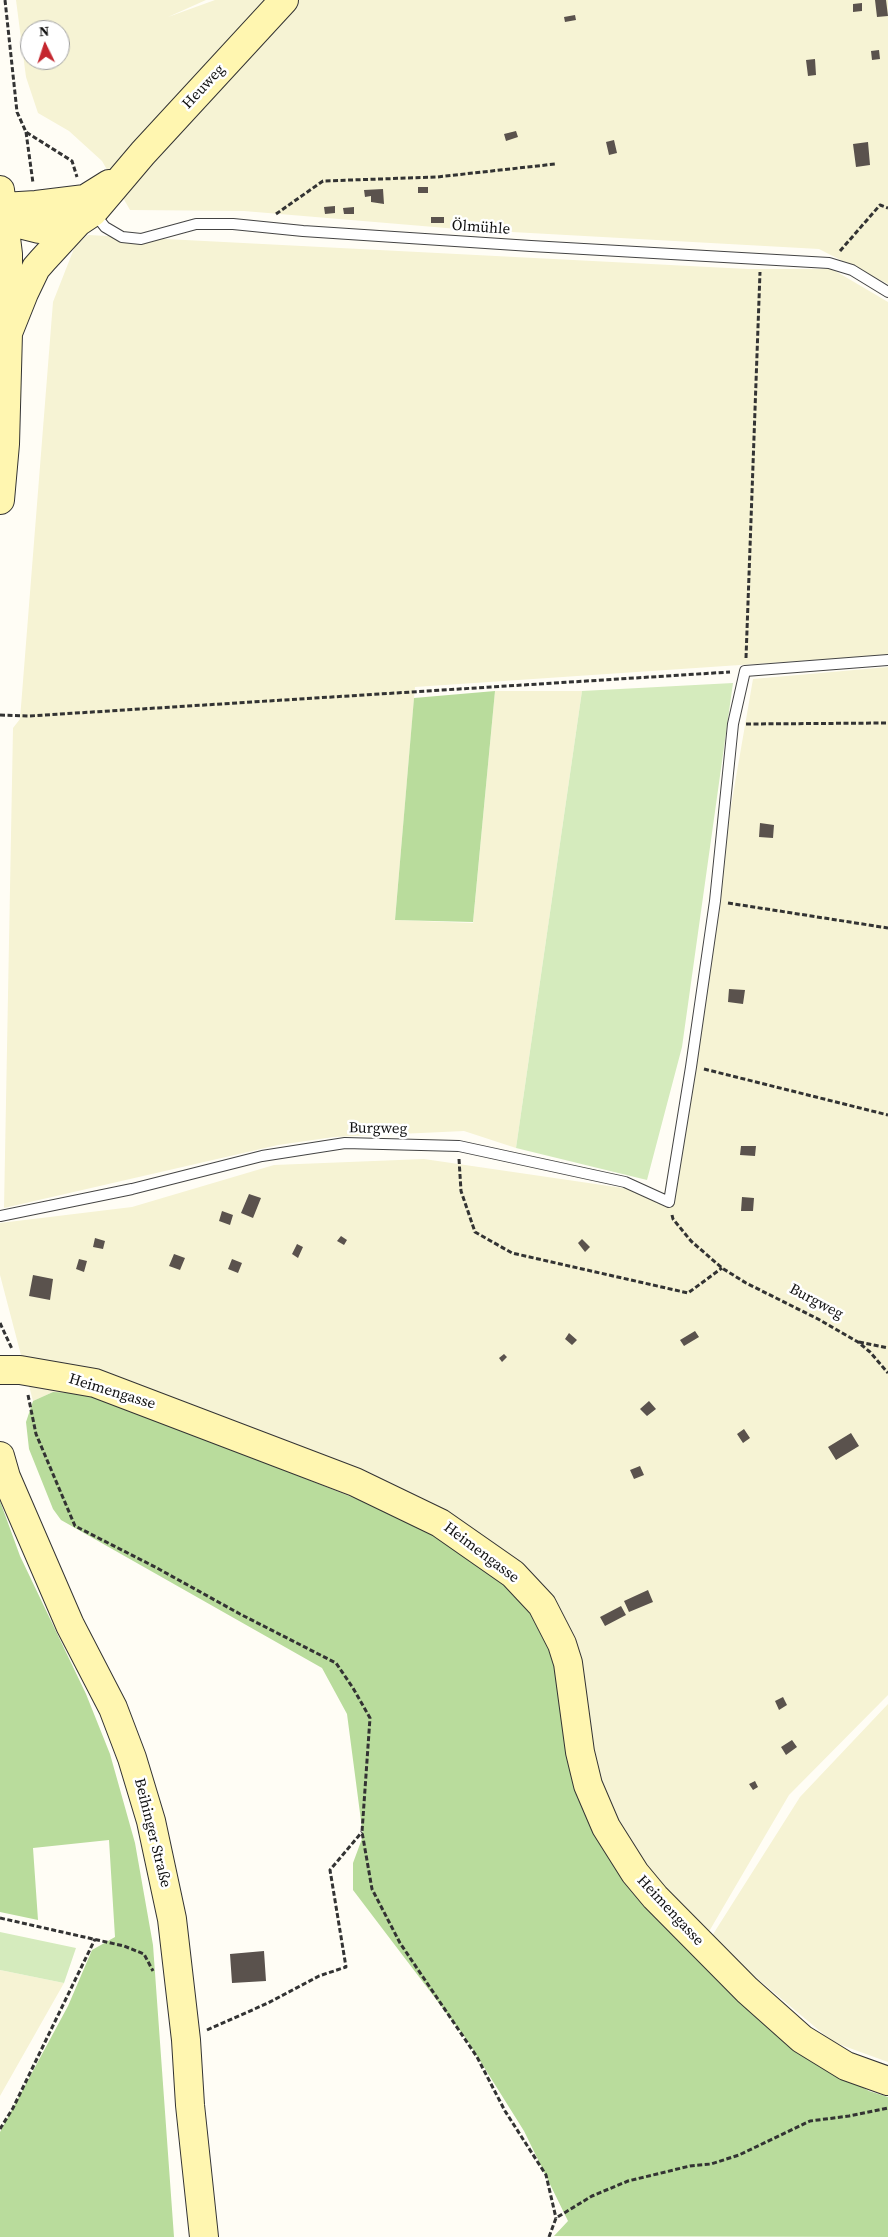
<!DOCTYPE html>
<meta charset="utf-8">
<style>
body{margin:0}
#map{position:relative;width:888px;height:2237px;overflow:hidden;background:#fffdf5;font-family:"Source Serif 4",serif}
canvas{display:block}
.north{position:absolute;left:20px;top:20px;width:50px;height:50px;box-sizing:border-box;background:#fff;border:1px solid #a0a0a0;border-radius:50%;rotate:356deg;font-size:14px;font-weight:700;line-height:20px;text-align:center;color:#111}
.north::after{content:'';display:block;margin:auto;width:18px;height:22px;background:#c4262e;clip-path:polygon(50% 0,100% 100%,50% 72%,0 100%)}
</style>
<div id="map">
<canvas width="888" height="2237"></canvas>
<div class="north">N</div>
</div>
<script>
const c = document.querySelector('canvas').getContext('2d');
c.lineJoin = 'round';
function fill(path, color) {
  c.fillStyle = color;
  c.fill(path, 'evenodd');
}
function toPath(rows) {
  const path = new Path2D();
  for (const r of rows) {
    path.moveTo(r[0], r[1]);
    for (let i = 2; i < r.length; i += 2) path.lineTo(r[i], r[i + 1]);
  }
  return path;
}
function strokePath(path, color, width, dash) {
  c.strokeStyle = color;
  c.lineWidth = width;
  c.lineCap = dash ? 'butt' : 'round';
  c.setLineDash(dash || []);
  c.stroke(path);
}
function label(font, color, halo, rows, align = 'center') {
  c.font = font + ' "Source Serif 4",serif';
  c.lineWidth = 5;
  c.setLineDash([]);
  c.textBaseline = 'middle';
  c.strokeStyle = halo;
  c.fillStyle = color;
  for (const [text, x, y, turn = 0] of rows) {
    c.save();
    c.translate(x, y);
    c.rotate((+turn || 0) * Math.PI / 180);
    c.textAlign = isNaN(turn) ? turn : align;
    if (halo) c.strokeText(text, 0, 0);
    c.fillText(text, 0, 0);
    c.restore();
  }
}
fill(toPath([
 [16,0,206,0,168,17,215,0,888,0,888,284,819,249,458,229,244,211,130,210,102,161,69,131,38,113,26,77],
 [30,30,60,30,60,60,30,60],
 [88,235,748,269,832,269,888,302,888,655,415,687,395,920,473,923,495,691,582,691,516,1148,464,1131,334,1137,278,1145,4,1208,13,728,20,719,53,302,75,246],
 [888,667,888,1695,789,1795,697,1952,53,1392,33,1401,0,1275,0,1223,132,1207,274,1165,424,1159,664,1194,753,679],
 [888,1704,888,2062,833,2042,710,1939,800,1797],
 [0,1970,64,1983,0,2096]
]), '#f6f3d4');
fill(toPath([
 [733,683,682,1047,647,1180,516,1148,582,691],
 [0,1932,76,1948,64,1983,0,1970]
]), '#d5ebbd');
fill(toPath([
 [495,691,473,922,395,920,414,698],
 [53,1392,92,1394,432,1529,518,1587,559,1656,629,1872,801,2052,869,2091,888,2097,888,2237,554,2236,568,2221,524,2131,467,2040,353,1890,353,1863,363,1836,347,1714,322,1668,61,1520,53,1509,29,1449,26,1422,33,1401],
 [0,1501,20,1556,86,1694,110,1754,135,1843,153,1945,174,2237,0,2237,0,2132,68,2006,92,1950,115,1937,109,1840,33,1848,38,1920,0,1912]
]), '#b9dc9c');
fill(toPath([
 [875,0,886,0,888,16,877,17],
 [862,3,862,11,853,12,853,4],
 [575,15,576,20,565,22,564,17],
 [879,50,880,59,872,60,871,51],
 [815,59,816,75,808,76,806,60],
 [516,131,518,137,506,141,504,134],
 [614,140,617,153,609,155,606,142],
 [868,142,870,165,856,167,853,144],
 [418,187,428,187,428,193,418,193],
 [383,189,384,204,371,202,371,196,365,197,364,190],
 [335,206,335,213,325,214,324,207],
 [354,207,354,214,344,214,343,208],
 [431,217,444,217,444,223,431,223],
 [760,823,774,825,773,838,759,837],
 [729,989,745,990,743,1004,728,1002],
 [741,1146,756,1146,755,1156,740,1155],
 [249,1194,261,1198,253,1218,241,1213],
 [742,1197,754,1198,753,1211,741,1211],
 [222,1211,233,1215,230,1225,219,1221],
 [341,1236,347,1240,344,1245,337,1241],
 [95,1238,105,1241,103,1249,93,1247],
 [582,1239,590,1247,585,1252,578,1243],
 [297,1244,303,1247,298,1258,292,1254],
 [174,1254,185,1258,180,1270,169,1266],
 [79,1259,87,1261,84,1272,76,1269],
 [232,1259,242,1263,238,1273,228,1269],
 [33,1275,53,1279,50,1300,29,1296],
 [695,1331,699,1337,684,1346,680,1340],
 [569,1333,577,1340,572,1345,565,1339],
 [504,1354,507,1357,502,1362,499,1358],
 [649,1401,656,1409,647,1416,640,1409],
 [744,1429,750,1438,743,1443,737,1434],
 [851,1433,859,1446,836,1460,828,1447],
 [640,1466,644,1475,634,1479,630,1470],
 [648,1590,653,1602,629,1612,624,1601],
 [621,1606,626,1615,605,1626,600,1617],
 [783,1697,787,1705,779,1710,775,1701],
 [792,1740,797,1747,786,1755,781,1747],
 [755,1781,758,1787,753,1790,749,1784],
 [264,1951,266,1981,232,1983,230,1954]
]), '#5a524d');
const lane = toPath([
 [94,213,105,227,122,237,141,239,196,224,233,224,303,231,531,246,829,263,852,270,888,292],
 [0,1216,132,1189,262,1156,345,1143,459,1146,625,1182,669,1202,691,1067,715,901,733,724,745,671,888,660]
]);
const secondary = toPath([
 [0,190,8,254,8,333,5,444,0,500],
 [3,207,36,205,85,199,109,184],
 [3,207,15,223,39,229,78,222],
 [8,333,24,293,36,268,43,260,78,222,93,212,143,153,284,0],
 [0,1370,20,1370,95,1383,355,1482,440,1523,513,1574,542,1605,562,1644,568,1663,580,1752,588,1785,606,1827,635,1873,655,1897,747,1990,802,2039,846,2066,888,2081],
 [0,1456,6,1477,70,1625,113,1708,132,1758,151,1821,172,1919,186,2040,190,2105,204,2237]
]);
strokePath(lane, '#444', 12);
strokePath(secondary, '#333', 30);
strokePath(toPath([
 [5,0,17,112,26,132,72,161,77,177],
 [26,132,33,183],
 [276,214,323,181,437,177,555,164],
 [840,251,880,205,888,208],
 [746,658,760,272],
 [0,715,29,716,730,672],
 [746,724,888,723],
 [728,903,888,928],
 [704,1069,888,1115],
 [459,1159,461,1191,475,1232,512,1253,688,1293,722,1268],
 [672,1215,673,1219,691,1241,722,1268,746,1283,818,1319,858,1342,870,1352,888,1373],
 [0,1323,12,1349],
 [859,1342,888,1348],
 [28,1395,36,1434,75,1526,157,1568,240,1614,336,1663,353,1688,370,1718,362,1832,372,1889,400,1943,477,2057,505,2111,546,2175,556,2218],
 [0,1918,124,1946,144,1954,153,1971],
 [207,2030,268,2003,319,1976,346,1967,330,1870,362,1832],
 [0,2129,13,2108,95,1939],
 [549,2237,556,2218,592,2196,628,2181,690,2166,711,2164,739,2155,810,2121,849,2116,888,2108]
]), '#333', 3, [5, 2.5]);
strokePath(lane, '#fff', 10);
strokePath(secondary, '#fff6b0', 28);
label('15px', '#111', '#fff', [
 ["Heuweg",204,87,-47],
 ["Ölmühle",481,228,4],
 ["Burgweg",378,1129,1],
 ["Burgweg",816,1302,28],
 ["Heimengasse",112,1392,17],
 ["Heimengasse",481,1553,37],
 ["Beihinger Straße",152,1833,76],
 ["Heimengasse",670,1911,47]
]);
</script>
